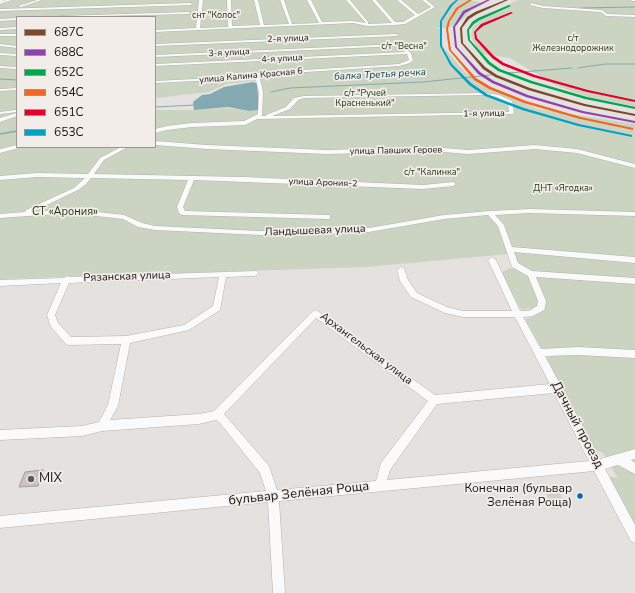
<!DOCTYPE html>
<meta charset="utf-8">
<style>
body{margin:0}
#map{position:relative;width:635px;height:593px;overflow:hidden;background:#e4e1df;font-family:"Nunito Sans",sans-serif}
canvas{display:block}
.legend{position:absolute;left:16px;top:16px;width:140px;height:132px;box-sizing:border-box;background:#f3edea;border:1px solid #9b9694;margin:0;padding:5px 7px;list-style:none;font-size:12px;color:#161413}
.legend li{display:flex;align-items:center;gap:8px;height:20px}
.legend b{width:20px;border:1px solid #9b9694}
</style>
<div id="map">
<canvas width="635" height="593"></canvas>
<ul class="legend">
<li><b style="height:5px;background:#7a4b2a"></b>687С</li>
<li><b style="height:5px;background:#8e44ad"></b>688С</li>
<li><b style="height:5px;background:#00a651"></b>652С</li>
<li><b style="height:5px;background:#f26522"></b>654С</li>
<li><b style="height:5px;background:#e4002b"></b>651С</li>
<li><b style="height:5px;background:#01a2c5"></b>653С</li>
</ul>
</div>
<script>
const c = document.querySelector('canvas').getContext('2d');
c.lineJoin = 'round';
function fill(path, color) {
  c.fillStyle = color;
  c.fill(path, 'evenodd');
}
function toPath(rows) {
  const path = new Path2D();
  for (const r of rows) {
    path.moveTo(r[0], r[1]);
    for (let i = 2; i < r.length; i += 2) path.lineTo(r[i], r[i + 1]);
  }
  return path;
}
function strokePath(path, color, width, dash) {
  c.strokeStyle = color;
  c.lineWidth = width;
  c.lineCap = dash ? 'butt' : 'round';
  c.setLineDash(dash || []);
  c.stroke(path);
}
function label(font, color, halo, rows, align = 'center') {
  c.font = font + ' "Nunito Sans",sans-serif';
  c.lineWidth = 3.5;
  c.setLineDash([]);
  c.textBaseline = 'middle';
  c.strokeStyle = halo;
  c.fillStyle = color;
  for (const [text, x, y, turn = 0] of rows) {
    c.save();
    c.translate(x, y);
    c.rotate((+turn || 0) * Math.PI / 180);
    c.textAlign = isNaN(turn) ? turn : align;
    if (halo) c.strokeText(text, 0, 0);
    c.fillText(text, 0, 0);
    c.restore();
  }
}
fill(toPath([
 [10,0,471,0,483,3,470,8,470,12,456,25,444,28,432,28,440,29,443,47,466,73,500,93,538,109,635,124,635,534,606,476,618,478,602,452,591,449,544,358,553,356,549,349,541,348,525,319,533,317,529,308,525,310,520,308,501,273,510,268,514,269,508,254,367,267,0,279,0,3],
 [17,17,155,17,155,98,209,92,226,84,261,80,262,110,249,111,227,108,193,110,155,110,155,147,17,147],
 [518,0,635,0,635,108,602,102,555,85,510,58,480,54,471,37,472,28,483,17],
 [559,491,566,508,552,509,546,492]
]), '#cad4c1');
fill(toPath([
 [253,82,257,83,259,110,249,111,228,107,194,110,193,102,202,95,210,94,224,87]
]), '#83aab0');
strokePath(toPath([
 [581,8,635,7],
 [578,68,605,64,635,64],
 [508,73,572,68],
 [0,79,17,80],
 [271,92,290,88,423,82,491,75],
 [155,107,196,105]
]), '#83aab0', 1);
strokePath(toPath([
 [0,134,17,131]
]), '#83aab0', 1.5);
const building = toPath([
 [43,470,38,486,19,487,25,472,43,470]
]);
fill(building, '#cec3c2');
strokePath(building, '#9f9d9c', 1);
const minor = toPath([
 [7,0,12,0,0,4,0,2,7,0],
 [37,0,42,0,21,7,18,6,37,0],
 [199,0,203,0,200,28,228,27,227,0,231,0,232,26,260,25,254,0,258,0,264,25,289,24,280,0,284,0,292,24,319,23,307,0,311,0,322,22,353,21,366,23,346,0,350,0,368,22,368,24,392,23,372,0,376,0,395,22,403,22,415,15,397,0,401,0,418,14,431,7,422,0,426,0,435,7,405,24,395,25,368,26,353,23,155,32,155,30,196,28,199,0],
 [630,0,635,0,635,1,632,1,630,0],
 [191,3,192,5,0,11,0,9,191,3],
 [531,3,543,6,602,10,607,14,635,15,635,17,606,16,601,12,543,8,530,5,531,3],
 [190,12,189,14,57,17,59,16,190,12],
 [17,18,17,20,0,21,0,19,17,18],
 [17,27,17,29,0,30,0,28,17,27],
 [0,34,17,34,17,36,0,36,0,34],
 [397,34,398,36,155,46,155,44,397,34],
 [0,44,17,46,17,48,0,46,0,44],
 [399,44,411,53,413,60,410,63,399,66,259,75,263,92,262,115,261,116,266,116,266,115,286,107,294,98,304,96,485,93,499,95,512,101,514,113,512,114,257,119,245,125,192,127,167,130,155,133,155,129,167,126,192,123,244,121,258,114,259,92,255,76,215,80,155,83,155,81,215,78,257,73,399,64,409,60,407,54,155,66,155,64,405,52,398,46,155,57,155,55,399,44],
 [485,95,496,97,508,103,509,112,272,116,290,109,298,100,304,98,485,95],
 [0,53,17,54,17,56,0,55,0,53],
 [0,66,17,67,17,69,0,68,0,66],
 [17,88,17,90,0,91,0,89,17,88],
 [15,110,17,110,17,112,0,114,0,112,15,110],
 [17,113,17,116,0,122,0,118,17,113],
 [155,141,207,145,327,150,432,147,468,150,535,145,577,149,635,164,635,168,577,153,535,149,468,154,432,151,327,154,207,149,155,145,155,141],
 [17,145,17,147,20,147,19,148,0,153,0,149,17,145],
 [121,147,128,147,104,160,94,174,243,177,423,185,453,182,456,184,453,186,423,189,194,180,183,207,185,211,330,215,330,219,328,219,182,215,179,213,177,207,188,180,91,178,86,184,78,190,32,212,70,209,124,215,142,223,155,226,281,232,369,228,444,215,490,211,530,209,635,212,635,216,530,213,495,215,504,225,512,247,635,257,635,263,514,252,518,263,532,271,635,278,635,284,536,277,546,301,545,308,544,310,533,316,523,317,541,349,578,347,635,350,635,358,578,355,545,356,600,459,635,449,635,459,631,460,635,463,635,474,618,465,605,469,635,525,635,543,631,541,594,471,279,501,285,593,273,593,268,502,0,528,0,516,266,491,260,473,220,423,216,420,199,424,102,431,82,436,0,440,0,430,82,426,99,422,108,405,121,344,69,345,66,344,51,327,47,315,61,283,0,286,0,280,64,278,67,276,70,277,257,271,258,273,257,275,254,276,226,277,220,310,189,330,130,343,118,406,110,420,199,414,214,411,313,311,316,310,435,395,550,384,515,317,463,317,445,313,411,297,400,281,397,270,401,267,404,268,408,280,417,293,447,307,463,311,512,311,488,260,492,257,496,260,520,311,529,311,537,306,538,301,528,276,512,267,498,226,488,215,444,219,369,232,281,236,155,230,138,227,123,219,70,213,0,218,0,214,25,212,26,210,74,188,85,178,37,177,0,180,0,176,37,173,88,174,100,158,121,147],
 [219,277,213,306,184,325,126,336,71,337,58,323,55,315,69,283,219,277],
 [316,318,428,401,381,463,376,481,277,490,269,466,224,414,316,318],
 [554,393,589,461,387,480,390,470,437,404,554,393]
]);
const major = toPath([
 [0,0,5,0,0,2,0,0]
]);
strokePath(minor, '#b2b1af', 1);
strokePath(major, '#b2b1af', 1);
fill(minor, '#fbfafa');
fill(major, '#fbfafa');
fill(toPath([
 [505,0,508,0,477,14,469,19,462,28,463,43,485,67,497,75,530,88,585,104,635,114,635,116,584,106,528,90,495,77,483,69,461,43,460,28,467,17,475,12,505,0]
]), '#7a4b2a');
fill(toPath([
 [487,0,490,0,465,13,455,27,457,47,480,72,494,81,528,95,583,111,635,121,635,123,582,113,526,97,492,83,478,74,455,47,453,27,463,11,487,0]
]), '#8e44ad');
fill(toPath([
 [509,5,511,6,480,20,474,24,469,30,470,40,490,62,500,69,532,81,587,97,635,107,635,109,585,99,530,83,498,71,488,64,468,40,467,30,472,22,478,18,509,5]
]), '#00a651');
fill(toPath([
 [469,0,472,0,458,9,450,21,448,29,451,50,476,78,491,87,526,101,581,117,633,128,633,130,580,119,524,103,489,89,474,80,449,50,446,29,448,21,456,8,469,0]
]), '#f26522');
fill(toPath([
 [511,12,513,13,483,26,476,32,477,38,494,56,504,63,535,75,588,90,635,100,635,102,587,92,533,77,502,65,492,58,475,39,474,32,481,24,511,12]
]), '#e4002b');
fill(toPath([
 [456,0,458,0,452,6,442,21,442,46,452,64,471,83,487,94,524,108,579,124,632,135,632,137,578,126,522,110,485,96,469,85,450,65,440,46,440,21,450,5,456,0]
]), '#01a2c5');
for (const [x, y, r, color] of [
 [31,479,4,"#5e5c5a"],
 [580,496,3.5,"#0065bd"]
]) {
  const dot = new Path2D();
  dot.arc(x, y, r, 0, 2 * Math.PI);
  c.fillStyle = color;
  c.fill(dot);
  strokePath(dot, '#f3edea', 1.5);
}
label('9px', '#1d3408', '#f3edea', [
 ["снт \"Колос\"",216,16],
 ["с/т",573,39],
 ["Железнодорожник",573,49],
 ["с/т \"Весна\"",404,47],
 ["с/т \"Ручей",365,94],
 ["Красненький\"",365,104],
 ["с/т \"Калинка\"",432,173],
 ["ДНТ «Ягодка»",563,189]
]);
label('9px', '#161413', '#f3edea', [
 ["2-я улица",288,39,-2],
 ["3-я улица",229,53,-3],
 ["4-я улица",282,59,-3],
 ["улица Калина Красная 6",251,76,-5],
 ["1-я улица",484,114,-1],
 ["улица Павших Героев",396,151,-1],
 ["улица Арония-2",323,183,2]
]);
label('italic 10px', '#043e45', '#f3edea', [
 ["балка Третья речка",380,75,-3]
]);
label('11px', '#1d3408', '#f3edea', [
 ["СТ «Арония»",65,212]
]);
label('11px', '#161413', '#f3edea', [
 ["Ландышевая улица",315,231,-2],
 ["Рязанская улица",127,277,-2],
 ["Архангельская улица",366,349,37]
]);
label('12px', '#161413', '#f3edea', [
 ["Конечная (бульвар",572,489],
 ["Зелёная Роща)",572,503]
], 'right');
label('13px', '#161413', '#f3edea', [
 ["Дачный проезд",577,425,62],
 ["бульвар Зелёная Роща",299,494,-6]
]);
label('13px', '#161413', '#f3edea', [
 ["MIX",39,479]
], 'left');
</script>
